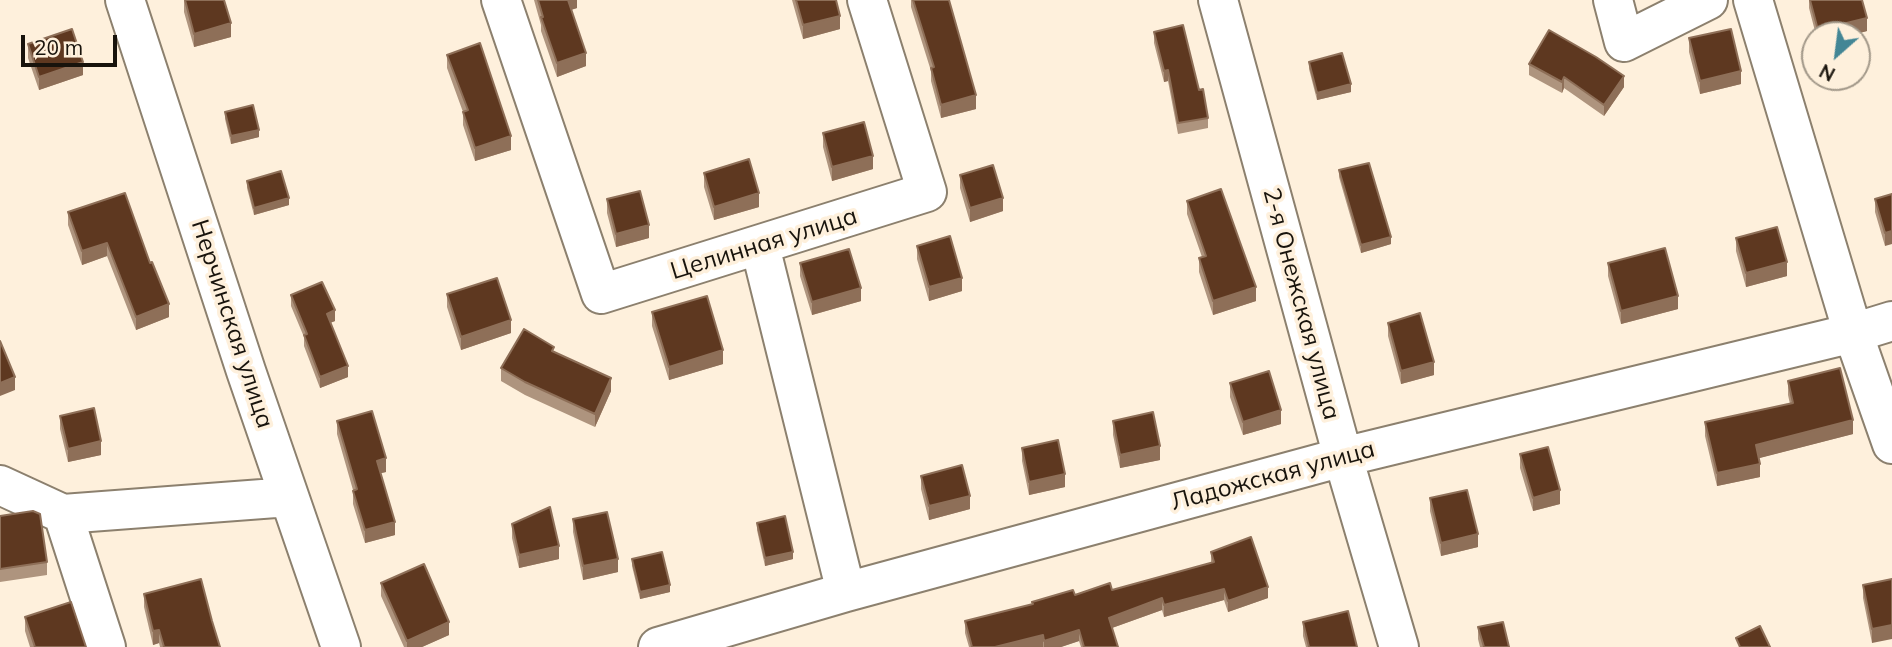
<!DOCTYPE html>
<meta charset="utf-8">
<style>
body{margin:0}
#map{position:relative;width:1892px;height:647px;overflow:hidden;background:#fef0dc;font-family:Mulish,sans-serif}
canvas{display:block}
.north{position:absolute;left:1801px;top:21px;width:70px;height:70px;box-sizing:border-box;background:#fef0dc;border:2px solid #a29889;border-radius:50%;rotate:208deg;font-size:19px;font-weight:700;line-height:28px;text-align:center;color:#18130c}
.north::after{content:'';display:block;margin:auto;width:24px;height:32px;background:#438695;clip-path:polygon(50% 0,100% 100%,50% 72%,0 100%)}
.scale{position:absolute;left:21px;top:35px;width:96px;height:32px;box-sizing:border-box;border:4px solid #18130c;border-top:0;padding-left:9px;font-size:21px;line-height:24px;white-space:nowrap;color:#18130c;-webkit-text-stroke:5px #fef0dc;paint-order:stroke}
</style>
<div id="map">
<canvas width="1892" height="647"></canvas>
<div class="north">N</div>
<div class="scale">20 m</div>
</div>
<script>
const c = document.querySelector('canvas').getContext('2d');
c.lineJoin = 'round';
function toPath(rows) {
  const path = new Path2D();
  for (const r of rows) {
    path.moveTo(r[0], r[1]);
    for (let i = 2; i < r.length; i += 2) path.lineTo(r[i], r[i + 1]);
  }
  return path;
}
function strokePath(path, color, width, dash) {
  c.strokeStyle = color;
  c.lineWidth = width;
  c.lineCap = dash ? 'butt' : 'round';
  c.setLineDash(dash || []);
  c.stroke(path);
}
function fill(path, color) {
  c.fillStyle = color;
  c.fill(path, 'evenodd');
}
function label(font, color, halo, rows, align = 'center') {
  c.font = font + ' Mulish,sans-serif';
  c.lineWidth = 7;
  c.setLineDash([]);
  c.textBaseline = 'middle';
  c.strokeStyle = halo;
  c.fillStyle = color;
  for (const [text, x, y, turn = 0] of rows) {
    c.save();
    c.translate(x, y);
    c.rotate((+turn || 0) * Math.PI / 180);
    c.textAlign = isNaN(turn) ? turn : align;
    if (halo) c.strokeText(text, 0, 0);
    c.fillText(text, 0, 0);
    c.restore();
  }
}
const minor = toPath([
 [125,0,246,371,341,647],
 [501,0,601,294,927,192,867,0],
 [1218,0,1343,457,1399,647],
 [1613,0,1624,42,1708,0],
 [1753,0,1853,333,1892,444],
 [760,246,846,592],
 [0,485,63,514,106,647],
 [63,514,289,497],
 [658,647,846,592,1343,457,1853,333,1892,321]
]);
strokePath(minor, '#8c806e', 42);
strokePath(minor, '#fff', 38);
fill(toPath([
 [184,0,231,37,194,47,184,12],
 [534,0,577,0,577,8,571,10,586,66,557,77,541,31,541,25],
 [792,0,836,0,840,29,803,39],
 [911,0,949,0,976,109,941,118,931,81,931,71,911,7],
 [1809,0,1862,0,1867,31,1852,35,1816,35,1809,8],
 [1154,32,1199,90,1208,118,1208,128,1178,134,1168,81,1164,82,1154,43],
 [1689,38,1741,84,1700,94,1689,52],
 [28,44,83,75,39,90,28,58],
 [447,55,511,150,475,161,463,125,463,112,447,68],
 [1309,62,1351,92,1317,100,1309,69],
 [1529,64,1624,87,1604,116,1564,88,1562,93,1529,75],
 [225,112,259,137,231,144,225,119],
 [823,133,873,169,832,181,823,147],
 [1339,170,1391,244,1361,253,1339,177],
 [704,173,759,207,714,220,704,187],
 [960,175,1003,211,970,222,960,188],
 [247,181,289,205,254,215,247,188],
 [1892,194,1885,246,1875,212,1875,199],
 [607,199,649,238,616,247,607,213],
 [1187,201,1256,301,1213,315,1199,272,1199,258,1202,257,1187,214],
 [68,212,150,263,169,317,136,330,107,256,82,265,68,225],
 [1736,238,1787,276,1746,287,1736,251],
 [917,246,962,291,929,301,917,259],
 [800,263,861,301,812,315,800,276],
 [1608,263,1678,309,1621,324,1608,276],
 [447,294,511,333,461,350,447,307],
 [291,295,335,321,330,323,348,377,320,388,304,346,304,337,291,306],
 [652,312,723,364,669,380,652,326],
 [1388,323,1434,375,1401,384,1388,336],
 [554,352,611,391,595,427,525,395,501,381,501,368],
 [1788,381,1853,434,1759,458,1760,477,1717,486,1705,436,1705,422,1790,404,1788,395],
 [1230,383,1281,424,1243,435,1230,397],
 [60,416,101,455,68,462,60,429],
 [337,421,386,472,381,473,395,535,365,543,353,504,353,490,337,434],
 [1113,421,1160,460,1120,468,1113,435],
 [1022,448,1065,487,1029,495,1022,461],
 [1520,454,1560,504,1533,511,1520,468],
 [921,476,970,509,929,520,921,489],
 [1430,498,1478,547,1441,556,1430,511],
 [0,516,47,562,47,575,0,582],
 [573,519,618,572,583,580,573,532],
 [757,523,793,559,765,566,757,530],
 [512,524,559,559,519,568,512,538],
 [1211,552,1268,598,1228,612,1224,600,1164,617,1162,610,1112,628,1118,647,1081,647,1079,641,1061,647,969,647,965,633,965,621,1075,595,1112,590,1211,563],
 [632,559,670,592,640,599,632,566],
 [1892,579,1872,643,1863,598,1863,585],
 [381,583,449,635,422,647,404,647,381,596],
 [144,594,212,621,220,647,160,647,159,643,153,645,144,607],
 [25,617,86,647,30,647,25,631],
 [1303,622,1357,647,1306,647,1303,636],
 [1478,627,1509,647,1480,647,1478,639]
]), '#ae947e');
fill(toPath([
 [567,0,577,0,577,8,567,11],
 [840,16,840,29,803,39,803,25],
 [1867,18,1867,31,1852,35,1818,35,1818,30],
 [231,23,231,37,194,47,194,34],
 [586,53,586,66,557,77,557,63],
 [83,62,83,75,39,90,39,77],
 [1168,70,1168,81,1164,82,1164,71],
 [1741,71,1741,84,1700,94,1700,81],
 [1624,76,1624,87,1604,116,1604,105],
 [1564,77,1564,88,1562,93,1562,82],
 [1351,84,1351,92,1317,100,1317,93],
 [976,95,976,109,941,118,941,105],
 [259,130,259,137,231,144,231,136],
 [511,136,511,150,475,161,475,148],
 [873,156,873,169,832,181,832,167],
 [759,193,759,207,714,220,714,207],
 [289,198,289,205,254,215,254,208],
 [1003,198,1003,211,970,222,970,208],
 [649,225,649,238,616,247,616,234],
 [1892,231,1892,244,1885,246,1885,233],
 [1391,237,1391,244,1361,253,1361,245],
 [107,243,107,256,82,265,82,251],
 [1787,262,1787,276,1746,287,1746,273],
 [962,278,962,291,929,301,929,287],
 [1256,287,1256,301,1213,315,1213,301],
 [861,288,861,301,812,315,812,302],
 [1678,296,1678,309,1621,324,1621,311],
 [169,304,169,317,136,330,136,317],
 [335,310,335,321,327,324,327,314],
 [511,320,511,333,461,350,461,337],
 [723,350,723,364,669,380,669,367],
 [1434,362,1434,375,1401,384,1401,371],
 [348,366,348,377,320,388,320,377],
 [15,377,15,390,0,396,0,383],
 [611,378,611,391,595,427,595,414],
 [1281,410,1281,424,1243,435,1243,422],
 [1853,420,1853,434,1756,459,1756,445],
 [101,441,101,455,68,462,68,449],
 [1160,446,1160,460,1120,468,1120,455],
 [386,458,386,472,377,474,377,461],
 [1760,464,1760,477,1717,486,1717,473],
 [1065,474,1065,487,1029,495,1029,482],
 [1560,490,1560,504,1533,511,1533,498],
 [970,496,970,509,929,520,929,506],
 [395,522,395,535,365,543,365,530],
 [1478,534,1478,547,1441,556,1441,543],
 [559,546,559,559,519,568,519,555],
 [793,552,793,559,765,566,765,558],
 [618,559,618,572,583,580,583,566],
 [670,585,670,592,640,599,640,592],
 [1268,587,1268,598,1228,612,1228,601],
 [1224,589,1224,600,1164,617,1164,605],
 [1162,598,1162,610,1109,629,1109,618],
 [449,622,449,635,422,647,407,647,407,641],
 [1892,625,1892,639,1872,643,1872,629],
 [159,630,159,643,153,645,153,631],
 [1079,630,1079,641,1061,647,1044,647,1044,641],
 [1043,635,1043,647,995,647]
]), '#8e6f58');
const building = toPath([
 [185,0,224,0,231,23,194,34,185,0],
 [538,0,568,0,586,53,557,63,541,17,543,17,538,0],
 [796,0,836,0,840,16,803,25,796,0],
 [913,0,949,0,976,95,941,105,931,68,934,67,913,0],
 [1810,0,1862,0,1867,18,1818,30,1810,0],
 [1183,25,1199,90,1203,89,1208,118,1178,123,1168,70,1164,71,1154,32,1183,25],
 [72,29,83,62,39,77,28,44,72,29],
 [1731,29,1741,71,1700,81,1689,38,1731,29],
 [1549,30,1596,57,1624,76,1604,105,1564,77,1562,82,1529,64,1549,30],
 [480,43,511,136,475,148,463,112,468,110,447,55,480,43],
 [1342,53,1351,84,1317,93,1309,62,1342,53],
 [253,105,259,130,231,136,225,112,253,105],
 [864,122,873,156,832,167,823,133,864,122],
 [749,159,759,193,714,207,704,173,749,159],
 [1369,163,1391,237,1361,245,1339,170,1369,163],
 [993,165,1003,198,970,208,960,175,993,165],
 [281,171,289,198,254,208,247,181,281,171],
 [1221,189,1256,287,1213,301,1199,258,1206,256,1187,201,1221,189],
 [640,191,649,225,616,234,607,199,640,191],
 [125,193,150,263,152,262,169,304,136,317,107,243,82,251,68,212,125,193],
 [1892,194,1892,231,1885,233,1875,199,1892,194],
 [1777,227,1787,262,1746,273,1736,238,1777,227],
 [950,236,962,278,929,287,917,246,950,236],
 [1665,248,1678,296,1621,311,1608,263,1665,248],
 [849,249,861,288,812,302,800,263,849,249],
 [497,278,511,320,461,337,447,294,497,278],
 [322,282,335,310,327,314,348,366,320,377,304,335,307,334,291,295,322,282],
 [707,296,723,350,669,367,652,312,707,296],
 [1420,313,1434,362,1401,371,1388,323,1420,313],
 [524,329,554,347,552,351,611,378,595,414,525,382,501,368,524,329],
 [0,341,15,377,0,383,0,341],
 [1840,368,1853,420,1756,445,1760,464,1717,473,1705,422,1793,403,1788,381,1840,368],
 [1269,371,1281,410,1243,422,1230,383,1269,371],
 [94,408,101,441,68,449,60,416,94,408],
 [372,411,386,458,377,461,395,522,365,530,353,491,357,489,337,421,372,411],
 [1153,412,1160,446,1120,455,1113,421,1153,412],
 [1058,440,1065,474,1029,482,1022,448,1058,440],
 [1548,447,1560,490,1533,498,1520,454,1548,447],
 [962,465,970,496,929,506,921,476,962,465],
 [1467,490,1478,534,1441,543,1430,498,1467,490],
 [550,507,559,546,519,555,512,524,550,507],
 [33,511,40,514,47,562,0,569,0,516,33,511],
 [607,512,618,559,583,566,573,519,607,512],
 [785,516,793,552,765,558,757,523,785,516],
 [1251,537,1268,587,1228,601,1224,589,1164,605,1162,598,1109,618,1118,647,1084,647,1079,630,1044,641,1043,635,995,647,972,647,965,621,1033,604,1032,602,1073,590,1075,595,1110,583,1112,590,1214,562,1211,552,1251,537],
 [662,552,670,585,640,592,632,559,662,552],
 [424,564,449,622,407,641,381,583,424,564],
 [201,579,212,621,220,647,164,647,159,630,153,631,144,594,201,579],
 [1892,579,1892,625,1872,629,1863,585,1892,579],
 [71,602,86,647,35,647,25,617,71,602],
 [1348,611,1357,647,1309,647,1303,622,1348,611],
 [1503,622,1509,647,1484,647,1478,627,1503,622],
 [1760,626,1770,647,1740,647,1736,638,1760,626]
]);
fill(building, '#5e3820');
strokePath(building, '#8e6f58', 2);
label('24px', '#18130c', '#fef0dc', [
 ["Целинная улица",764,244,-17],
 ["2-я Онежская улица",1301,304,75],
 ["Нерчинская улица",232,324,72],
 ["Ладожская улица",1273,476,-15]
]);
</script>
